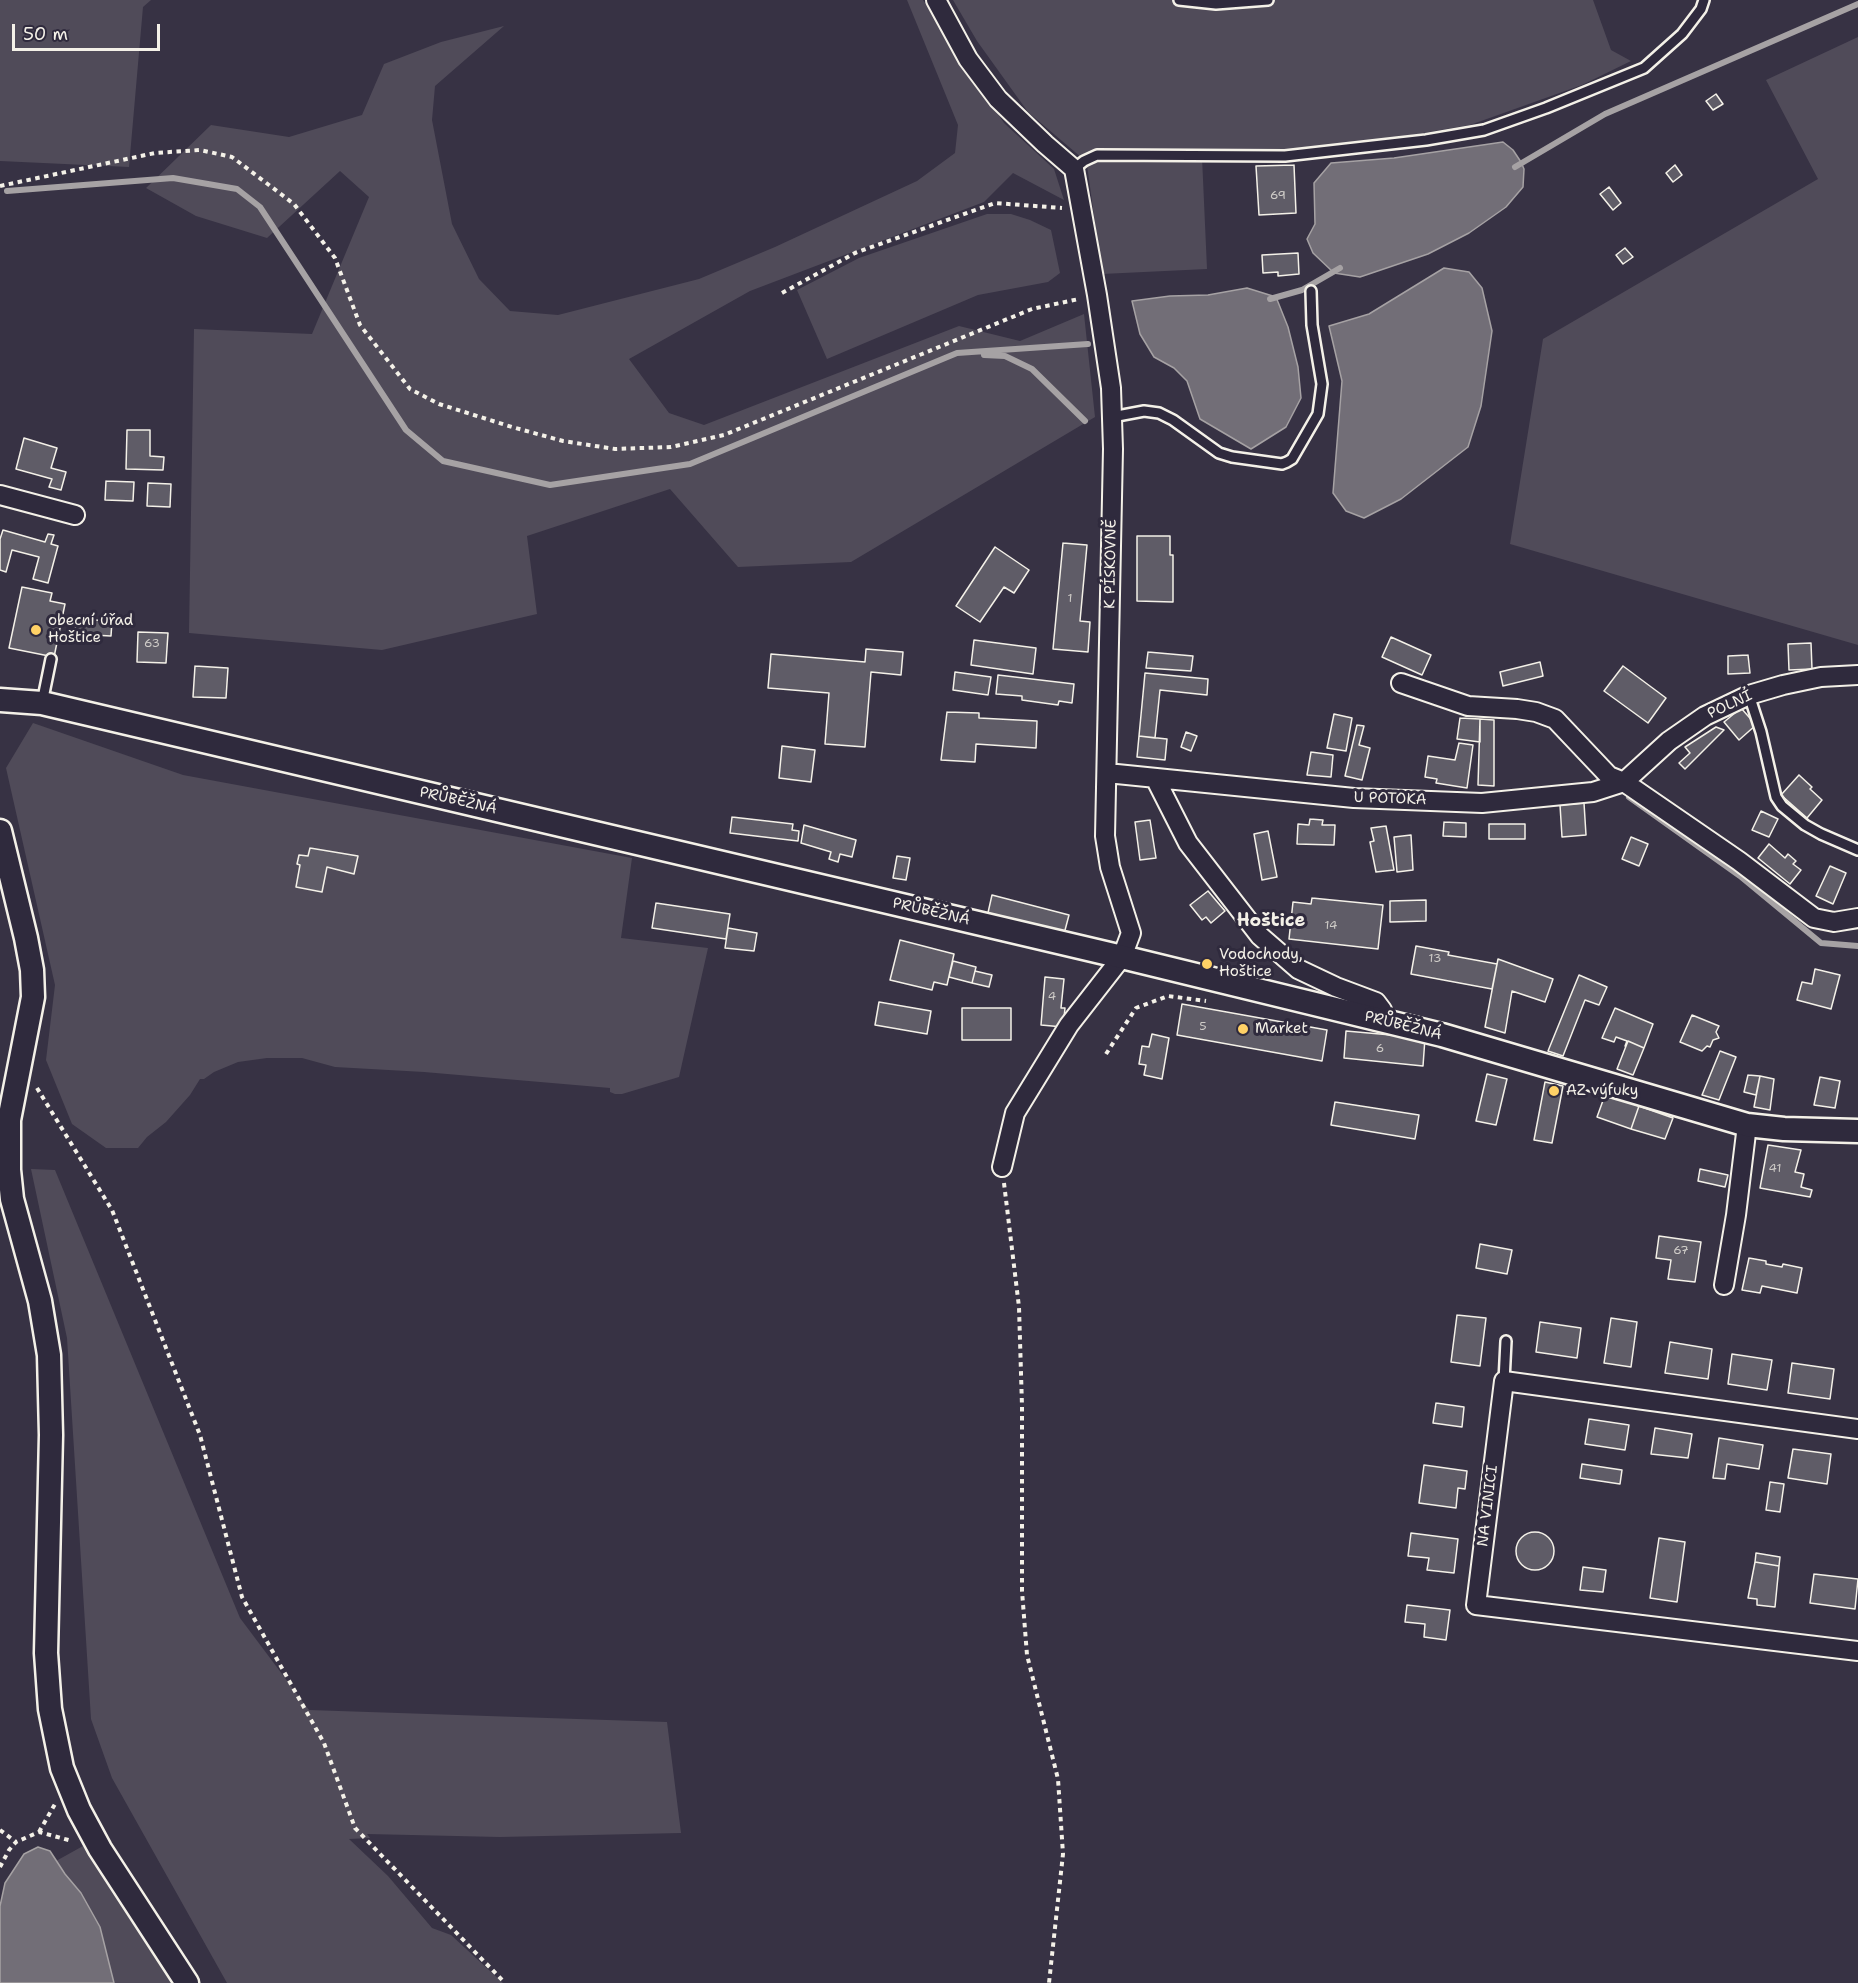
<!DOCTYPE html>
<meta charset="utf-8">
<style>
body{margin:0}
#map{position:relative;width:1858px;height:1983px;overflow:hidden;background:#373244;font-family:"Shantell Sans",sans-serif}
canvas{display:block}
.scale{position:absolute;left:12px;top:24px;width:148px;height:27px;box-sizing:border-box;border:3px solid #f4f1e8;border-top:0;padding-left:8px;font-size:18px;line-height:21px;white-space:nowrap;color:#f4f1e8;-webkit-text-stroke:4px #2f2a3d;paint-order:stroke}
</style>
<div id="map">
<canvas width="1858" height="1983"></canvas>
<div class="scale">50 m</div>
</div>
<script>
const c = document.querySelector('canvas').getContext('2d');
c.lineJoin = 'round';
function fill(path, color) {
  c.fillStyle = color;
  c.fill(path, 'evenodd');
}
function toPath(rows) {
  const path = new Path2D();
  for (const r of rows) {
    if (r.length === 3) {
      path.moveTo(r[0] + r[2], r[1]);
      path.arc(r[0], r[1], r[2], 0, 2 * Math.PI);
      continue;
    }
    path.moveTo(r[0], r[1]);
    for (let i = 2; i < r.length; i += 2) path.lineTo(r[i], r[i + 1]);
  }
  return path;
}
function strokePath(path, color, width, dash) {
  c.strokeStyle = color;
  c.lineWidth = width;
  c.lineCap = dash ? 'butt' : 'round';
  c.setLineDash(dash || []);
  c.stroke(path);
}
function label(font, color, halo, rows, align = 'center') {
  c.font = font + ' "Shantell Sans",sans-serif';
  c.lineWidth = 6;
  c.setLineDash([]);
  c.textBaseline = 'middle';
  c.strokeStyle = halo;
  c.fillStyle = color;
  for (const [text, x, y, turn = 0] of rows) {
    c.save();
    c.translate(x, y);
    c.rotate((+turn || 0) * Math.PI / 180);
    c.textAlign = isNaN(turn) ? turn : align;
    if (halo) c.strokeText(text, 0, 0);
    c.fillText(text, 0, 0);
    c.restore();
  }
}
fill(toPath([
 [0,0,151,0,143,7,129,167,0,161],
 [907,0,923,0,1004,123,1054,169,1064,200,1013,173,984,202,750,291,629,359,669,413,704,425,959,326,1020,341,1084,314,1095,417,851,562,738,567,670,489,527,536,537,614,382,650,189,633,194,329,312,334,369,197,340,171,267,238,196,216,146,188,211,125,289,137,362,115,384,64,441,42,504,26,435,86,432,120,452,224,479,279,510,311,558,315,699,279,775,247,917,181,955,153,958,125],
 [953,0,1593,0,1611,50,1631,61,1582,85,1470,125,1358,144,1271,155,1202,157,1207,269,1102,274,1087,165,1107,159,1082,158,1028,112,977,41],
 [1858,37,1858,645,1510,544,1543,339,1818,179,1766,80],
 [987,214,1011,214,1030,220,1051,230,1060,273,1048,282,978,295,827,359,797,290,859,258],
 [33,723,183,775,632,858,621,938,708,948,679,1077,622,1094,615,1094,610,1092,610,1088,424,1072,335,1067,302,1058,267,1058,238,1062,214,1072,204,1079,200,1079,190,1095,166,1122,147,1137,138,1148,106,1148,72,1124,46,1060,55,985,6,768],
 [31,1169,55,1170,240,1618,309,1710,667,1722,681,1833,500,1837,367,1834,370,1838,349,1839,388,1876,432,1928,451,1935,503,1983,227,1983,112,1778,91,1719,67,1338],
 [83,1846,172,1983,114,1983,100,1927,56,1861]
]), '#504b59');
const water = toPath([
 [1503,142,1513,150,1521,162,1524,169,1523,187,1506,207,1469,233,1428,254,1360,277,1334,273,1313,253,1307,239,1315,224,1314,183,1331,163,1394,158,1503,142],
 [1444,268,1469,272,1482,288,1492,331,1481,406,1468,447,1401,499,1364,518,1346,511,1333,493,1342,381,1329,326,1369,314,1444,268],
 [1247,288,1276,297,1288,327,1298,367,1301,398,1286,427,1251,449,1200,419,1187,381,1174,368,1154,357,1140,334,1132,301,1170,296,1208,295,1247,288],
 [38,1847,50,1851,65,1874,81,1893,100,1927,114,1983,0,1983,0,1906,5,1883,24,1854,38,1847]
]);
fill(water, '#726e77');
strokePath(water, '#a6a2a4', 1.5);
strokePath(toPath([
 [1515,167,1605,114,1858,4],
 [7,191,173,178,237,189,260,207,406,430,443,461,550,485,690,464,957,353,1088,344],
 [1270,299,1302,290,1340,268],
 [984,355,1005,356,1032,369,1085,421],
 [1629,797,1740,876,1821,943,1858,946]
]), '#a6a2a4', 6);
const building = toPath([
 [1716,94,1723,104,1713,110,1706,101,1716,94],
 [1294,165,1296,213,1259,215,1256,166,1294,165],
 [1675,165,1682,175,1673,182,1666,173,1675,165],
 [1609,187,1621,203,1613,210,1600,194,1609,187],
 [1625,248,1633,257,1623,264,1616,255,1625,248],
 [1298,253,1299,274,1278,276,1278,272,1263,273,1262,255,1298,253],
 [127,430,150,430,150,456,164,457,163,470,126,469,127,430],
 [24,438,57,448,51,468,66,472,61,490,49,487,52,479,16,469,24,438],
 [106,481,134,482,133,501,105,500,106,481],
 [148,483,171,484,170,507,147,506,148,483],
 [3,530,45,542,48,534,54,535,51,544,58,546,48,583,33,579,39,557,12,550,6,572,0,570,0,539,3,530],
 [1137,536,1170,536,1170,555,1173,555,1173,602,1137,601,1137,536],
 [1063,543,1087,545,1080,621,1090,622,1088,652,1053,649,1063,543],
 [995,547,1029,570,1014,593,1004,587,980,622,956,606,995,547],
 [22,587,52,593,50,601,65,604,54,657,9,648,22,587],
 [76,619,112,621,111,636,75,634,76,619],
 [138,632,168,633,166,663,137,662,138,632],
 [1391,637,1431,655,1422,675,1382,657,1391,637],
 [974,640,1036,648,1033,674,971,665,974,640],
 [1811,643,1812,669,1789,670,1788,644,1811,643],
 [866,649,903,652,901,675,871,672,865,747,825,744,829,693,768,688,771,654,865,662,866,649],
 [1148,652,1193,656,1191,671,1146,668,1148,652],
 [1748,655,1750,673,1728,674,1728,656,1748,655],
 [1540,662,1543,676,1503,686,1500,672,1540,662],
 [195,666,228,668,226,698,193,697,195,666],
 [1623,666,1666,698,1648,723,1604,691,1623,666],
 [955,672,991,677,988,695,953,690,955,672],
 [1145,673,1208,679,1207,695,1160,690,1155,738,1139,736,1145,673],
 [998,675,1074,684,1072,703,1059,701,1058,705,1022,700,1022,696,996,694,998,675],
 [1741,708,1756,725,1739,740,1724,722,1741,708],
 [947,712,979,713,979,718,1037,721,1036,748,976,744,975,762,941,760,947,712],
 [1334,714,1352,718,1346,751,1327,748,1334,714],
 [1460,718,1480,719,1480,742,1457,739,1460,718],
 [1480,719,1494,720,1494,786,1478,785,1480,719],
 [1357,725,1364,726,1359,745,1370,748,1362,780,1345,776,1357,725],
 [1716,727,1724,730,1685,769,1679,763,1690,753,1685,747,1716,727],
 [1186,732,1197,736,1191,751,1181,747,1186,732],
 [1139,736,1167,739,1165,760,1137,757,1139,736],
 [1459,743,1473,745,1467,788,1436,783,1437,779,1425,777,1428,756,1455,760,1459,743],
 [782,746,815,750,811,782,779,778,782,746],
 [1311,752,1333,755,1331,777,1307,775,1311,752],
 [1799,775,1812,787,1810,789,1822,800,1807,818,1781,795,1799,775],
 [1584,803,1586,835,1562,837,1560,805,1584,803],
 [1761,811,1778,819,1769,837,1752,830,1761,811],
 [732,817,793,824,792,830,799,831,798,841,730,833,732,817],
 [1310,819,1323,820,1322,825,1335,825,1334,845,1297,844,1298,824,1309,825,1310,819],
 [1150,820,1156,858,1140,860,1135,822,1150,820],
 [1444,822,1466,823,1466,837,1443,836,1444,822],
 [1489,824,1525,824,1525,839,1489,839,1489,824],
 [804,825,856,840,852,857,840,854,838,862,829,859,831,852,801,843,804,825],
 [1386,826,1394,870,1376,872,1370,842,1374,841,1371,828,1386,826],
 [1268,831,1277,877,1262,880,1254,834,1268,831],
 [1411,835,1413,870,1397,872,1394,837,1411,835],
 [1631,837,1648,844,1639,866,1622,859,1631,837],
 [1769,844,1785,858,1788,854,1796,861,1793,864,1801,870,1790,884,1758,858,1769,844],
 [310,848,358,856,354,874,327,867,322,892,296,887,300,865,297,864,299,855,308,856,310,848],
 [897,856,910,858,906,880,893,878,897,856],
 [1830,866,1846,873,1833,904,1816,896,1830,866],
 [1208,891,1225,911,1211,923,1206,917,1202,920,1190,905,1208,891],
 [992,895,1069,915,1064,934,987,917,992,895],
 [1312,898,1383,905,1378,949,1289,939,1293,902,1311,904,1312,898],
 [1426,900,1426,921,1390,922,1390,901,1426,900],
 [656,903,730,914,726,939,652,928,656,903],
 [728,928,757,933,754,951,725,948,728,928],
 [900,940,954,954,947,985,934,982,932,990,890,980,900,940],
 [1416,946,1449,952,1448,955,1497,964,1492,989,1411,974,1416,946],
 [1498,959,1553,979,1545,1002,1512,991,1505,1033,1485,1027,1498,959],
 [953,961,976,967,972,983,949,977,953,961],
 [1815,969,1840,975,1831,1009,1797,1000,1802,982,1812,984,1815,969],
 [975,971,992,975,989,987,972,983,975,971],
 [1579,975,1607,987,1599,1005,1585,1000,1563,1056,1548,1051,1579,975],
 [1045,977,1064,979,1061,1008,1065,1008,1063,1027,1041,1025,1045,977],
 [879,1002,931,1011,927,1034,875,1025,879,1002],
 [1182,1004,1327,1030,1322,1061,1177,1035,1182,1004],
 [962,1008,1011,1008,1011,1040,962,1040,962,1008],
 [1615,1008,1653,1024,1644,1048,1628,1041,1625,1046,1627,1041,1616,1037,1614,1042,1602,1038,1615,1008],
 [1692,1015,1719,1026,1716,1032,1719,1038,1713,1040,1710,1047,1707,1046,1702,1051,1680,1042,1692,1015],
 [1346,1031,1425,1038,1423,1066,1344,1058,1346,1031],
 [1152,1034,1169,1038,1162,1079,1144,1075,1146,1065,1139,1064,1142,1046,1149,1047,1152,1034],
 [1628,1041,1644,1048,1633,1075,1617,1069,1628,1041],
 [1720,1051,1736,1057,1719,1100,1702,1095,1720,1051],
 [1487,1074,1507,1079,1496,1125,1476,1121,1487,1074],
 [1748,1075,1760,1076,1756,1095,1744,1092,1748,1075],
 [1760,1076,1774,1079,1770,1110,1754,1107,1760,1076],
 [1820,1077,1840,1081,1835,1108,1814,1105,1820,1077],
 [1545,1082,1563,1086,1552,1143,1534,1140,1545,1082],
 [1605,1095,1639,1106,1631,1129,1597,1117,1605,1095],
 [1335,1102,1419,1115,1415,1139,1331,1125,1335,1102],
 [1639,1106,1673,1118,1665,1139,1631,1129,1639,1106],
 [1768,1145,1801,1150,1795,1172,1804,1174,1801,1187,1812,1190,1810,1197,1760,1188,1768,1145],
 [1700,1169,1728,1175,1725,1187,1698,1181,1700,1169],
 [1659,1236,1701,1242,1695,1282,1668,1279,1671,1260,1656,1258,1659,1236],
 [1480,1244,1512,1250,1507,1274,1476,1268,1480,1244],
 [1749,1258,1766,1261,1766,1264,1782,1267,1783,1264,1802,1268,1797,1293,1762,1286,1760,1293,1742,1290,1749,1258],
 [1457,1315,1486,1318,1480,1366,1451,1362,1457,1315],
 [1611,1318,1637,1322,1631,1367,1604,1363,1611,1318],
 [1540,1322,1581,1328,1577,1358,1536,1352,1540,1322],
 [1670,1342,1712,1349,1708,1379,1665,1373,1670,1342],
 [1732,1354,1772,1360,1767,1390,1728,1384,1732,1354],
 [1792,1363,1834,1369,1830,1399,1788,1393,1792,1363],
 [1436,1403,1464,1407,1462,1427,1433,1423,1436,1403],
 [1589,1419,1629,1425,1625,1450,1585,1444,1589,1419],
 [1655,1428,1692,1434,1688,1458,1651,1454,1655,1428],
 [1719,1438,1763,1445,1759,1469,1727,1464,1725,1479,1713,1478,1719,1438],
 [1793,1449,1831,1454,1827,1484,1788,1478,1793,1449],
 [1582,1464,1622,1470,1620,1484,1580,1478,1582,1464],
 [1424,1465,1467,1471,1465,1489,1458,1488,1456,1508,1419,1503,1424,1465],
 [1770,1482,1784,1484,1780,1512,1766,1510,1770,1482],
 [1535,1551,19],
 [1411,1533,1458,1539,1454,1573,1427,1570,1429,1558,1408,1556,1411,1533],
 [1659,1538,1685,1542,1677,1602,1650,1598,1659,1538],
 [1756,1553,1780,1557,1779,1566,1755,1562,1756,1553],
 [1755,1562,1779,1566,1775,1607,1757,1605,1757,1599,1748,1598,1755,1562],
 [1583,1567,1606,1570,1603,1592,1580,1590,1583,1567],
 [1814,1574,1858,1579,1855,1609,1810,1603,1814,1574],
 [1407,1605,1450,1610,1446,1640,1424,1637,1425,1624,1405,1622,1407,1605]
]);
fill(building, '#5f5c67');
strokePath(building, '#f4f1e8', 1.5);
const service = toPath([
 [1179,0,1216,4,1268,0],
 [1074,169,1084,161,1097,155,1285,156,1426,140,1484,130,1546,108,1644,68,1682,34,1701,9,1704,0],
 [1112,417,1144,411,1159,413,1173,420,1219,453,1232,457,1282,464,1287,462,1292,459,1318,414,1322,384,1312,325,1311,291],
 [1749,695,1761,732,1776,797,1782,806,1805,825,1821,834,1858,850],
 [42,703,51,659],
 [1504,1381,1506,1341]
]);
const minor = toPath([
 [936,0,968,59,998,99,1045,144,1074,169,1097,295,1111,388,1113,449,1105,836,1110,867,1131,933,1122,957,1069,1025,1015,1113,1002,1167],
 [0,495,75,515],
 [1401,683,1468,706,1517,709,1536,712,1555,719,1609,776,1624,782,1739,861,1814,918,1834,922,1858,918],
 [1107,773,1354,798,1482,803,1593,792,1624,782,1669,741,1705,716,1749,695,1783,685,1821,677,1858,675],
 [1155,778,1188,843,1260,936,1298,969,1336,987,1376,1002,1382,1010,1384,1021],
 [1724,1285,1736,1215,1747,1125],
 [1858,1429,1504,1381,1476,1605,1858,1651]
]);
const tertiary = toPath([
 [0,700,42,703,1122,957,1442,1035,1747,1125,1784,1129,1858,1131],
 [0,831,26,938,32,970,33,997,9,1120,9,1170,12,1199,40,1301,49,1355,51,1435,46,1653,50,1709,62,1768,79,1810,100,1849,187,1983]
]);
strokePath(service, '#f4f1e8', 14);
strokePath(minor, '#f4f1e8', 22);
strokePath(tertiary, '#f4f1e8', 27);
strokePath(toPath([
 [0,186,155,153,200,150,232,157,294,204,335,258,360,325,410,389,439,404,512,427,563,441,615,449,671,447,724,435,1032,309,1079,299],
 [782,293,855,253,995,203,1062,208],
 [1106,1054,1136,1008,1168,996,1206,1001],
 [37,1088,112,1210,200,1435,242,1597,324,1743,355,1828,505,1983],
 [1004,1183,1019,1307,1022,1406,1022,1591,1027,1655,1058,1779,1063,1854,1049,1983],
 [0,1830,16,1842],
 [39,1832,55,1804],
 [0,1867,9,1850,16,1842,39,1832,72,1841]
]), '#f4f1e8', 4, [4.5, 4.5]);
strokePath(service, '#2f2a3d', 9);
strokePath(minor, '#2f2a3d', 18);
strokePath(tertiary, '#2f2a3d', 22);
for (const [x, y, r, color] of [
 [36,630,6,"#ffd166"],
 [1207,964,6,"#ffd166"],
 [1243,1029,6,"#ffd166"],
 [1554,1091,6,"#ffd166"]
]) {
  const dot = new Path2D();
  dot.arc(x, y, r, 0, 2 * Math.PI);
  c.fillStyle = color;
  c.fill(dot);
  strokePath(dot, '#2f2a3d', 2);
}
label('12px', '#cfccc8', null, [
 ["69",1278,196],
 ["1",1070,599],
 ["63",152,644],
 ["14",1331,926],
 ["13",1435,959],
 ["4",1052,997],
 ["5",1203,1027],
 ["6",1380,1049],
 ["41",1775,1169],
 ["67",1681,1251]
]);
label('15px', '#f4f1e8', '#2f2a3d', [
 ["K PÍSKOVNĚ",1111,564,-89],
 ["POLNÍ",1730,705,-25],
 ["U POTOKA",1390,799,2],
 ["PRŮBĚŽNÁ",458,801,13],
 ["PRŮBĚŽNÁ",931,912,13],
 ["PRŮBĚŽNÁ",1403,1026,14],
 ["NA VINICI",1488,1506,-83]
]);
label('15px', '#f4f1e8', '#2f2a3d', [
 ["obecní úřad",48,621],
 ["Hoštice",48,638],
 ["Vodochody,",1219,955],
 ["Hoštice",1219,972],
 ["Market",1255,1029],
 ["AZ výfuky",1566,1091]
], 'left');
label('bold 18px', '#f4f1e8', '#2f2a3d', [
 ["Hoštice",1271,921]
]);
</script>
